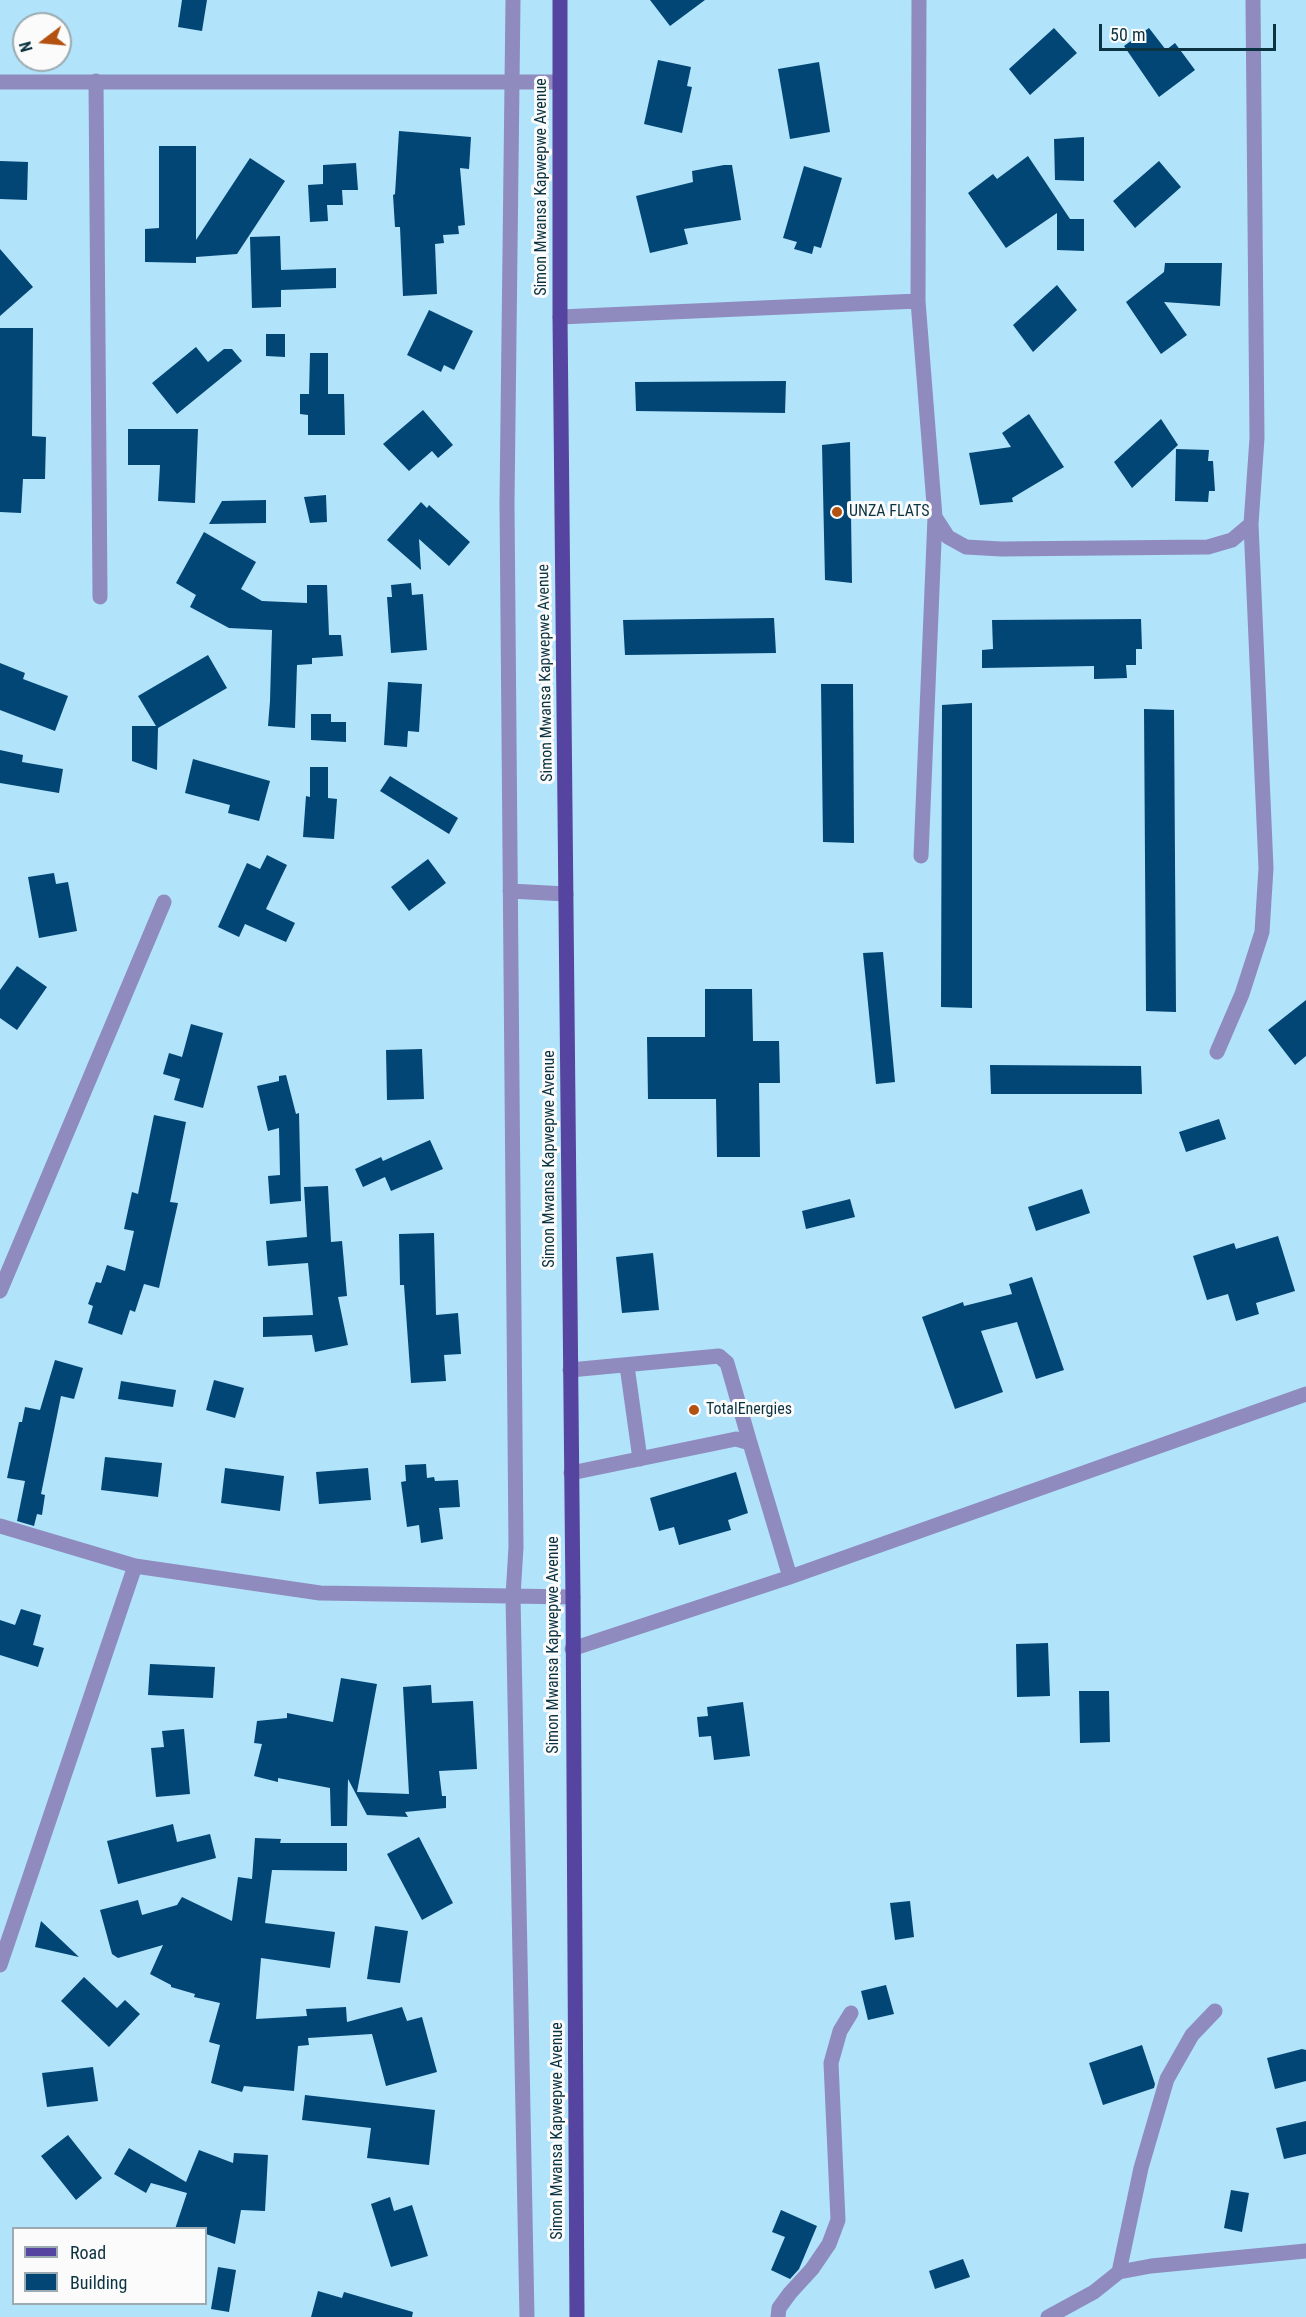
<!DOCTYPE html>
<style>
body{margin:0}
#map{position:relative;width:1306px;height:2317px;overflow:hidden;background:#b1e3fa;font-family:"Roboto Condensed",sans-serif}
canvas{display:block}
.legend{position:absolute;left:12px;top:2227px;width:195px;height:78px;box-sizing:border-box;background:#fbfbfb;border:2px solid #9babb1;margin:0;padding:8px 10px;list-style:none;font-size:18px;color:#0b3341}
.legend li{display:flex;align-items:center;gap:12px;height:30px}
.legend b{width:30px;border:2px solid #9babb1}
.north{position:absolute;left:12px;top:12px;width:60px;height:60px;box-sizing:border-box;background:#fbfbfb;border:2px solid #9babb1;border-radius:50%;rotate:254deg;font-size:16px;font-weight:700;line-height:24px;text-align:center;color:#0b3341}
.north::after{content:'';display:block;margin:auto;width:21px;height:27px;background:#b25110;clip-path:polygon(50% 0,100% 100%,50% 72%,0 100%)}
.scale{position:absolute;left:1099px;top:24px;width:177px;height:27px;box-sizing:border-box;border:3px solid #0b3341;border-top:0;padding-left:8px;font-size:18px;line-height:21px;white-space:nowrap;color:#0b3341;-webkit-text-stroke:4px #fbfbfb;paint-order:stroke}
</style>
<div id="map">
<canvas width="1306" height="2317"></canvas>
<ul class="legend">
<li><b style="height:8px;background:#5544a0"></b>Road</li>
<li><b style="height:16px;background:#024676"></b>Building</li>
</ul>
<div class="north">N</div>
<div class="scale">50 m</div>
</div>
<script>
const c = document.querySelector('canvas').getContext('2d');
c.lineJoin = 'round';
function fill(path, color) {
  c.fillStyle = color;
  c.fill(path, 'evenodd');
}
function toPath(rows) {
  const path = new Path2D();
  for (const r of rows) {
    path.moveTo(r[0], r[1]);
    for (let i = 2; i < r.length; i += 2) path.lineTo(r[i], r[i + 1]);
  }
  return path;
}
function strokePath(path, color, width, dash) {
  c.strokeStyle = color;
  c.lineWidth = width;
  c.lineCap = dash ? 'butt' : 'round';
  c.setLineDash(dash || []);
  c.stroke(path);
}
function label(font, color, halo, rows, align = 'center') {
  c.font = font + ' "Roboto Condensed",sans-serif';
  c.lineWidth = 6;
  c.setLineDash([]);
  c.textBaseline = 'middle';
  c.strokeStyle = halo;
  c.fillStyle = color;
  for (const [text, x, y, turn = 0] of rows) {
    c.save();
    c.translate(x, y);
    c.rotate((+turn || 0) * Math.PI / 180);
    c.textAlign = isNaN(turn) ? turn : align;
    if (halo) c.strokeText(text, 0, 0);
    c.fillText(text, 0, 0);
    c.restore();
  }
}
fill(toPath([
 [182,0,207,0,202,31,178,27],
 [650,0,705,0,670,26],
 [1054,28,1077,53,1030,95,1009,69],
 [1149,28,1166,50,1175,43,1195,70,1159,97,1124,46],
 [658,60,691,67,687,86,692,87,682,133,644,124],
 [819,62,830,132,790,139,778,69],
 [399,131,471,137,469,169,460,168,465,225,458,226,459,234,443,235,444,243,435,244,437,294,403,296,400,227,395,227,393,195,395,194],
 [1084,137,1084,181,1055,180,1054,139],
 [159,146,196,146,196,240,250,158,285,181,237,254,196,257,196,263,145,262,145,229,159,228],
 [1028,156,1070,219,1084,219,1084,251,1057,250,1057,213,1006,248,968,193,993,174,997,179],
 [0,161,28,162,27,200,0,199],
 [1159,161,1181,187,1135,228,1113,201],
 [356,163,358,190,342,190,343,205,327,205,328,221,310,222,308,185,323,184,323,165],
 [724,165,732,165,741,220,684,229,688,244,650,253,636,196,693,182,692,171],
 [804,166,842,178,821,248,814,246,812,254,794,249,797,242,783,238],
 [280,236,281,270,336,268,336,288,281,290,281,307,252,308,250,237],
 [0,249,33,287,0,316],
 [1165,263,1222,263,1220,306,1164,302,1187,335,1161,354,1126,302,1164,272],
 [1057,285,1077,310,1033,352,1013,325],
 [429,310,473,331,454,370,444,365,441,372,407,355],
 [0,328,33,328,32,436,46,437,45,479,23,479,21,513,0,512],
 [266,334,285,334,285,357,266,356],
 [196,347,208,362,224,349,232,349,242,361,177,414,152,383],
 [310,353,328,353,328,394,344,394,345,435,308,435,308,415,300,414,300,394,309,394],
 [786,381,785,413,636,411,635,382],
 [423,410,453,445,438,458,432,451,409,471,383,444],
 [1029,414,1064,467,1012,498,1013,502,980,505,969,453,1011,447,1002,433],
 [1161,419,1178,445,1132,488,1114,462],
 [128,429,198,429,195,503,158,501,160,465,128,465],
 [850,442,852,583,825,580,822,445],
 [1176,449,1209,450,1208,461,1213,461,1215,491,1209,491,1208,502,1175,501],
 [326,495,327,522,310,523,304,497],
 [266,500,266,523,209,524,222,501],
 [421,502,427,508,429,505,470,542,449,566,419,539,421,570,387,540],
 [204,532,256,562,241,589,262,601,307,603,307,585,327,585,329,635,341,635,343,656,312,658,312,664,297,665,295,728,268,726,270,701,272,630,229,628,190,607,196,595,176,583],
 [411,583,412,595,423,594,427,650,391,653,387,597,392,597,391,585],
 [774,618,776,653,625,655,623,620],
 [1141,619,1142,649,1136,649,1136,665,1126,665,1127,678,1094,679,1094,666,982,668,982,650,993,649,992,620],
 [208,655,227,688,158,728,157,770,132,761,132,726,156,726,138,696],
 [0,663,25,673,23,679,68,696,55,731,0,710],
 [388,682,422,684,419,732,408,731,407,747,384,745],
 [821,684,853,684,854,843,823,842],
 [972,703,972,1008,941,1007,942,705],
 [1144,709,1174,710,1176,1012,1146,1011],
 [311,714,331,714,331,722,346,722,346,742,311,740],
 [0,750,23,755,22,762,63,769,59,793,0,783],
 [193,759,270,781,259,821,228,813,230,805,185,793],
 [310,767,328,767,328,798,337,799,334,839,303,837,306,796,310,797],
 [390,776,458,818,449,834,380,791],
 [267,855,287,865,266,909,295,923,286,942,245,924,239,937,218,927,247,863,260,869],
 [428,859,446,883,409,911,391,887],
 [54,873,56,884,68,882,77,931,39,938,28,877],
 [883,952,895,1082,876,1084,863,953],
 [17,966,47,987,17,1030,0,1018,0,990],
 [705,989,752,989,753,1041,779,1041,780,1083,759,1083,760,1157,717,1157,716,1099,648,1099,647,1037,705,1037],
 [1306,1000,1306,1056,1295,1065,1268,1030],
 [191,1024,223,1033,203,1108,174,1100,180,1079,163,1074,169,1053,182,1057],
 [422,1049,424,1099,387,1100,386,1050],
 [990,1065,1141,1066,1142,1094,991,1094],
 [286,1075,296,1114,299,1113,301,1201,270,1204,268,1176,280,1175,279,1128,268,1131,257,1086,279,1081,279,1076],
 [154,1115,186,1122,170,1202,178,1203,159,1288,144,1284,135,1312,130,1310,122,1335,88,1323,93,1306,88,1304,96,1282,101,1283,107,1265,125,1271,134,1231,124,1229,132,1192,138,1194],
 [1219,1119,1226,1139,1186,1152,1179,1132],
 [430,1140,443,1169,391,1191,385,1177,363,1187,355,1169,381,1157,383,1161],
 [328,1186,331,1242,342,1241,347,1296,338,1297,348,1345,315,1352,312,1335,263,1337,263,1317,313,1315,308,1263,268,1266,266,1241,307,1237,304,1187],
 [1082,1189,1090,1213,1036,1231,1028,1207],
 [850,1199,855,1217,806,1229,802,1211],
 [434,1233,436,1315,458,1313,461,1354,444,1355,446,1381,411,1383,404,1285,400,1285,399,1234],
 [1278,1236,1295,1291,1256,1303,1259,1314,1236,1321,1228,1294,1207,1300,1193,1256,1234,1243,1236,1249],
 [653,1253,659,1310,622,1313,616,1257],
 [1032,1277,1064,1370,1036,1379,1017,1322,981,1331,1003,1392,955,1409,922,1317,963,1302,964,1306,1012,1294,1009,1284],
 [55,1360,83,1368,74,1399,61,1396,41,1494,45,1495,42,1515,37,1514,34,1526,17,1521,25,1481,7,1478,19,1422,22,1422,25,1407,40,1410],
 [214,1380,244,1388,235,1418,206,1410],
 [121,1381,176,1390,173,1407,118,1399],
 [105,1457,162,1463,158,1497,101,1490],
 [426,1464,427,1478,434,1477,435,1481,458,1480,460,1507,439,1508,443,1539,421,1543,419,1525,407,1527,401,1482,406,1481,405,1465],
 [225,1468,284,1476,280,1511,221,1503],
 [368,1468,371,1500,319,1504,316,1472],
 [736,1472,748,1513,728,1520,731,1530,679,1545,674,1527,659,1531,650,1498],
 [21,1609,41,1615,33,1645,44,1648,38,1667,0,1655,0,1620,15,1625],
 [1048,1643,1050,1696,1017,1697,1016,1644],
 [150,1664,215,1667,213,1698,148,1695],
 [341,1678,377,1684,357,1792,409,1794,403,1687,431,1685,432,1703,473,1701,477,1769,439,1771,442,1796,446,1796,446,1808,405,1812,408,1817,367,1815,348,1779,347,1826,331,1826,330,1788,278,1778,278,1782,254,1776,262,1744,254,1743,257,1721,287,1718,287,1713,333,1722],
 [1079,1691,1109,1691,1110,1742,1080,1743],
 [743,1702,750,1756,714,1760,711,1736,699,1737,697,1717,708,1716,707,1707],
 [184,1729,190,1794,156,1797,151,1748,164,1747,162,1731],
 [173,1824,177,1842,210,1834,216,1858,118,1884,107,1841],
 [419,1837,453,1903,422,1920,387,1854],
 [255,1838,281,1839,280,1843,347,1843,347,1871,272,1870,265,1923,335,1932,330,1968,261,1958,256,2019,307,2016,306,2009,346,2007,347,2022,402,2007,407,2021,422,2017,437,2072,386,2086,372,2034,308,2038,309,2045,298,2046,294,2091,244,2086,242,2092,211,2083,220,2045,209,2042,220,2003,194,1997,195,1994,171,1987,171,1985,150,1974,163,1945,118,1958,112,1954,100,1910,138,1900,142,1915,177,1905,182,1897,232,1921,238,1877,252,1879],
 [910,1901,914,1937,895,1940,890,1903],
 [41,1921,79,1957,35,1947],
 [375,1926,408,1931,400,1983,367,1979],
 [84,1977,117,2008,125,2000,140,2014,109,2047,61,2001],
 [886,1985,894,2014,868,2020,861,1991],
 [1142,2045,1155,2084,1154,2088,1103,2105,1089,2063],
 [1302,2049,1306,2050,1306,2081,1275,2089,1267,2058],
 [93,2067,98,2101,47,2107,42,2073],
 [305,2095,435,2110,429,2165,367,2158,371,2128,302,2120],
 [1306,2121,1306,2154,1284,2159,1276,2128],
 [68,2135,102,2178,76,2200,41,2156],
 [129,2148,186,2182,199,2150,233,2163,234,2153,268,2155,265,2211,241,2210,235,2244,206,2234,206,2229,175,2229,187,2193,151,2183,146,2193,114,2174],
 [1231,2190,1249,2193,1242,2232,1224,2228],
 [390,2197,394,2211,412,2205,428,2256,391,2267,371,2204],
 [781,2210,817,2226,799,2269,790,2279,771,2270,785,2237,772,2232],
 [963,2259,970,2277,935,2289,929,2271],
 [218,2267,236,2270,229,2312,211,2309],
 [318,2291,342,2298,344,2292,413,2312,412,2317,311,2317]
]), '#024676');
strokePath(toPath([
 [513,0,507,503,516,1547,513,1596,527,2317],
 [919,0,918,301,935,517,921,856],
 [96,81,100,597],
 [0,82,559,82],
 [560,317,918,301],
 [935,517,948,537,966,547,1001,549,1208,547,1232,540,1251,524],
 [510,891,566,894],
 [1217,1052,1242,994,1262,932,1266,868,1251,524,1257,438,1253,0],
 [0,1291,164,902],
 [627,1366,640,1459],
 [570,1370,719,1356,727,1363,750,1443],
 [571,1473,736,1439,750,1443,790,1577],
 [0,1526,135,1566,320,1593,573,1597],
 [572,1649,790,1577,1306,1394],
 [0,1965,135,1566],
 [1119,2272,1141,2168,1167,2079,1192,2035,1215,2011],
 [778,2317,779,2308,790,2293,812,2269,829,2244,838,2220,831,2063,840,2031,851,2013],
 [1048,2317,1094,2292,1119,2272,1151,2266,1306,2251]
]), '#8f8bbe', 15);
strokePath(toPath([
 [560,0,560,317,573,1597,577,2317]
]), '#5544a0', 15);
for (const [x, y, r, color] of [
 [837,512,6,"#b25110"],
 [694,1410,6,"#b25110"]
]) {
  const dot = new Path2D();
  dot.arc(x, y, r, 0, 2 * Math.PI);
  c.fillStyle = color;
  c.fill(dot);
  strokePath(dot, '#fbfbfb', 2);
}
label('16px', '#0b3341', '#fbfbfb', [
 ["Simon Mwansa Kapwepwe Avenue",542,187,-90],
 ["Simon Mwansa Kapwepwe Avenue",546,673,-91],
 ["Simon Mwansa Kapwepwe Avenue",550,1159,-90],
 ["Simon Mwansa Kapwepwe Avenue",554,1645,-90],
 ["Simon Mwansa Kapwepwe Avenue",558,2131,-90]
]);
label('16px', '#0b3341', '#fbfbfb', [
 ["UNZA FLATS",849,512],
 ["TotalEnergies",706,1410]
], 'left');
</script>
